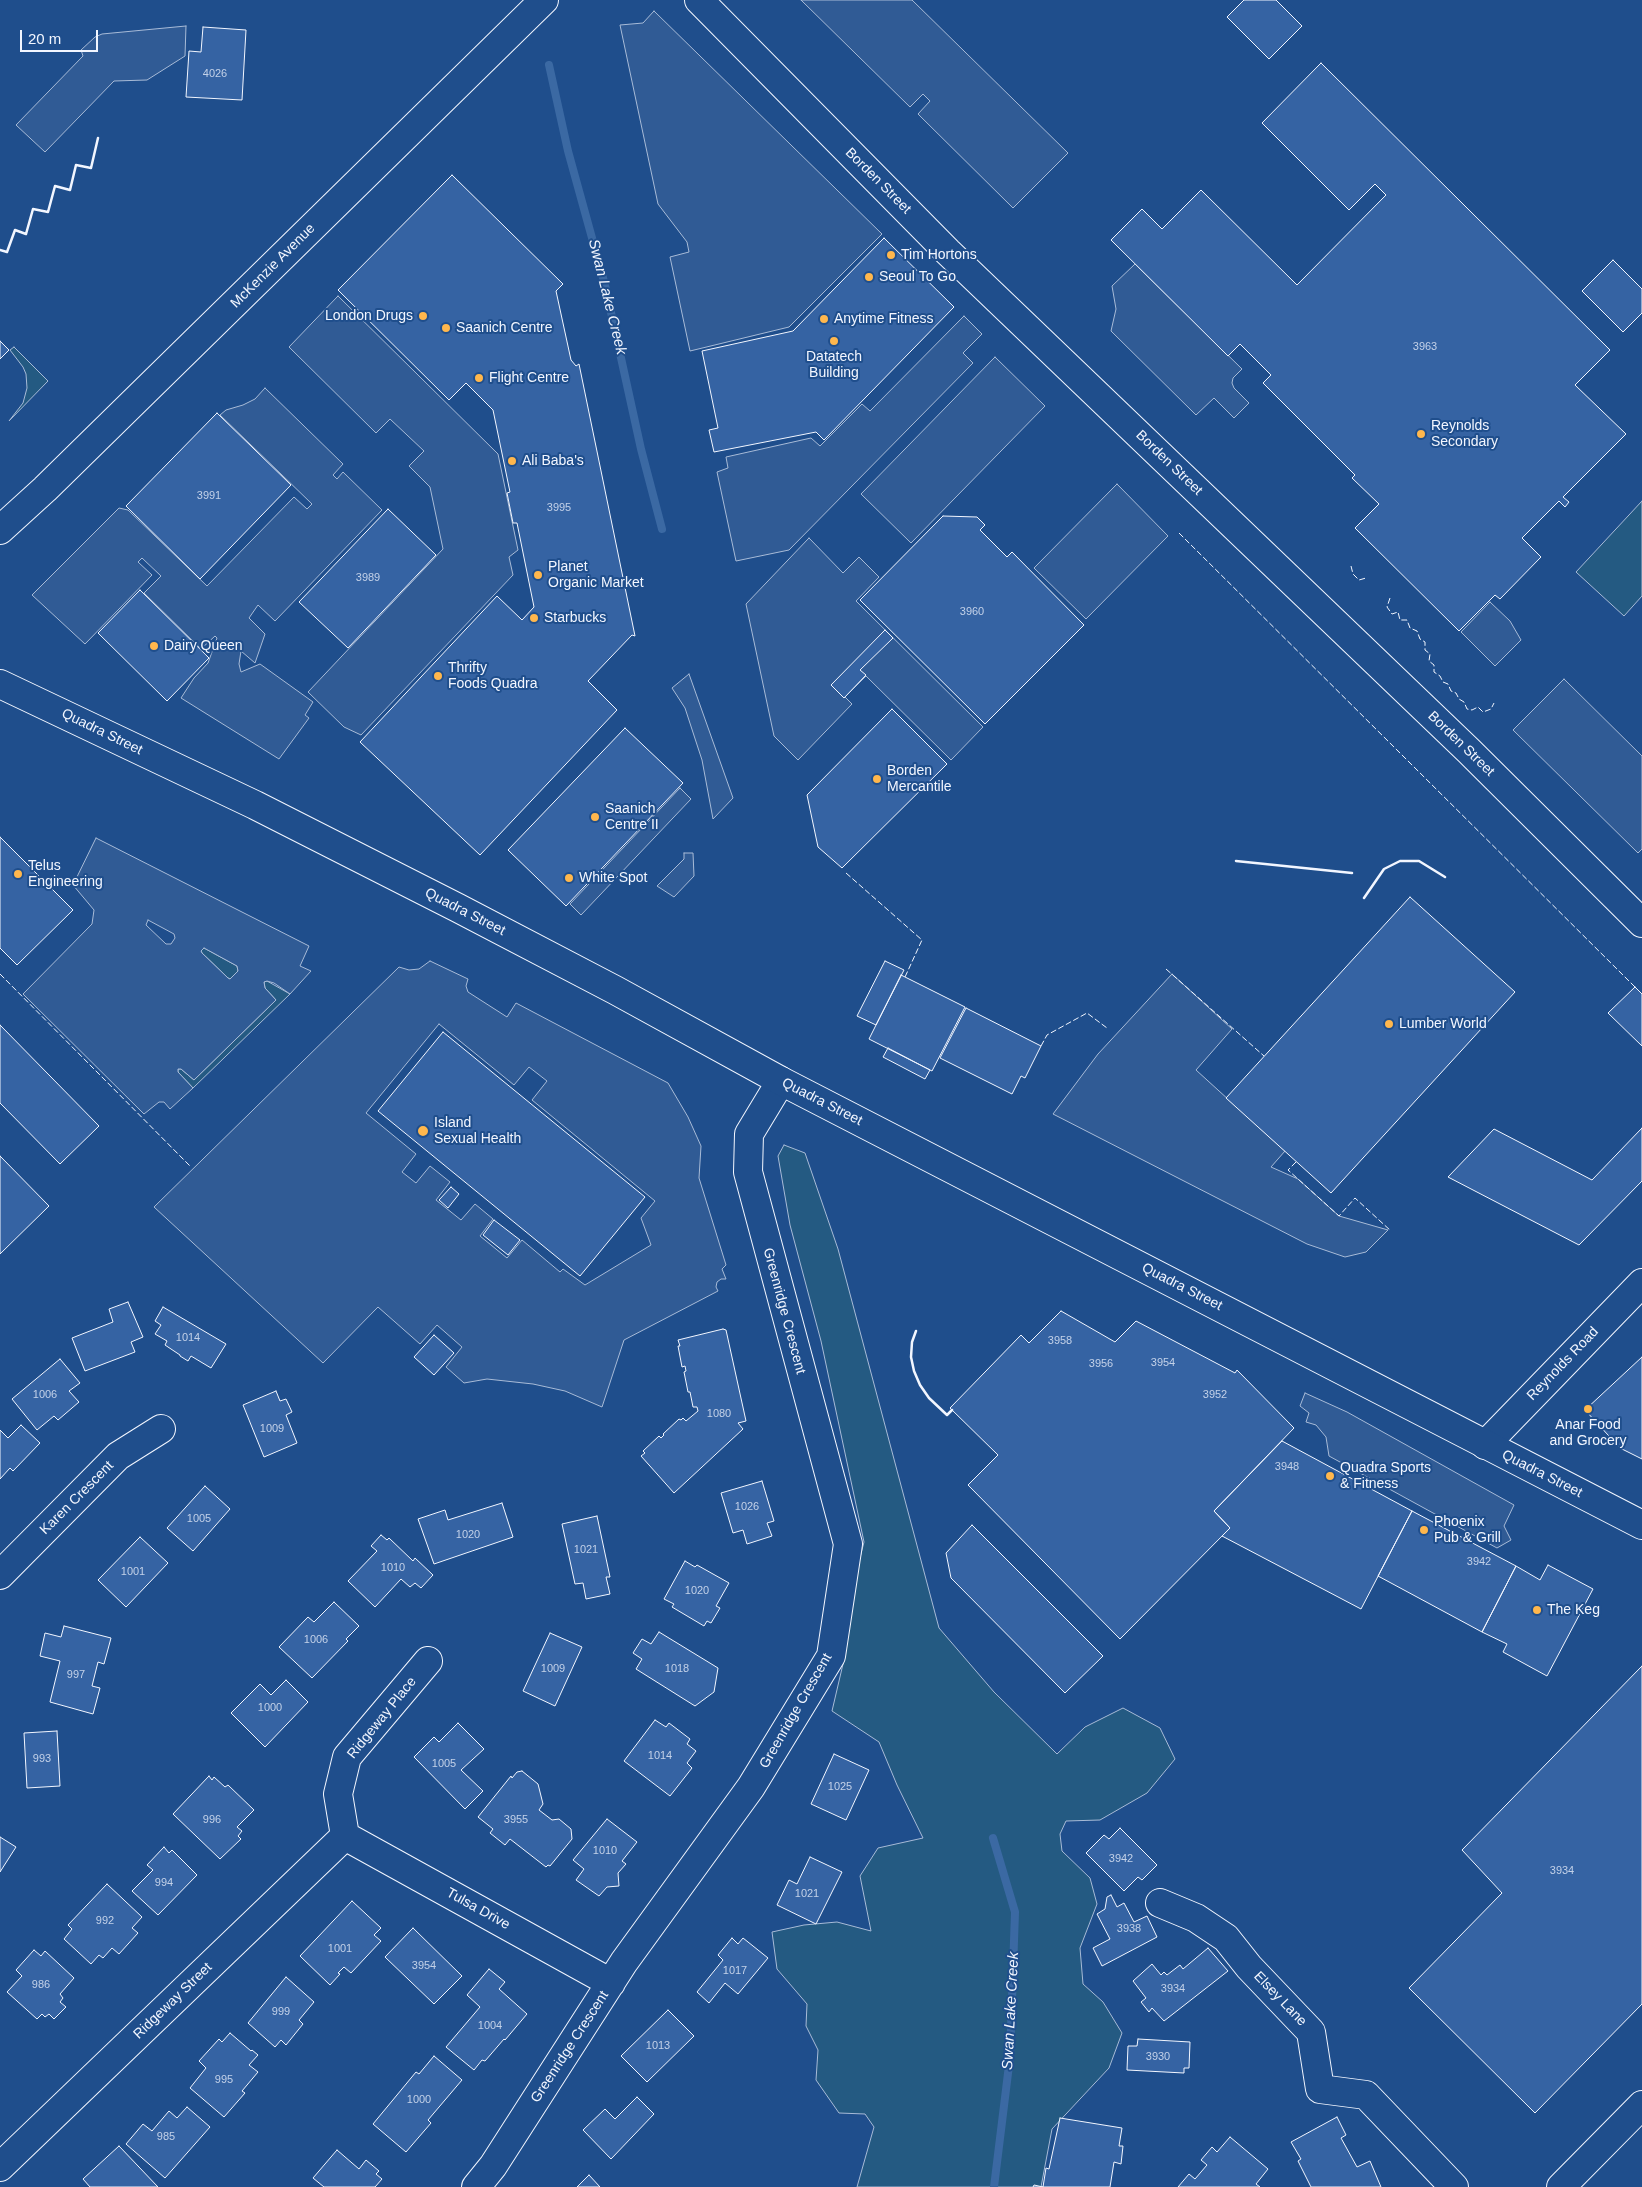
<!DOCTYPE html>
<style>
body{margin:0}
#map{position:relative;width:1642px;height:2187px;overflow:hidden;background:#1f4e8c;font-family:Arial,sans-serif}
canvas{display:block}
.scale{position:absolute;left:20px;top:30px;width:78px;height:22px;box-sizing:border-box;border:2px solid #f2f6ff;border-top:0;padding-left:6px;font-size:15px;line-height:18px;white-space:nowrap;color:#f2f6ff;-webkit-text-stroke:4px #1f4e8c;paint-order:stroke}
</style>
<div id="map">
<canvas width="1642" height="2187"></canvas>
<div class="scale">20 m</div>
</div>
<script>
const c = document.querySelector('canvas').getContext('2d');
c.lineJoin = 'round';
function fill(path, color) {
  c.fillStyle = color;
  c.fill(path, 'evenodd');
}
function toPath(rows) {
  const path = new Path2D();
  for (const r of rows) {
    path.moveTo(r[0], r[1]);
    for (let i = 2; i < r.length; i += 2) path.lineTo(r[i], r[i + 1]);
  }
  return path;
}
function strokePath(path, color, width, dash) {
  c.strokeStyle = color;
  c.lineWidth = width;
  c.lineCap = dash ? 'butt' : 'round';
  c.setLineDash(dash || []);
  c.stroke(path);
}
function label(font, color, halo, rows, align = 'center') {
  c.font = font + ' Arial,sans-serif';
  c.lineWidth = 4;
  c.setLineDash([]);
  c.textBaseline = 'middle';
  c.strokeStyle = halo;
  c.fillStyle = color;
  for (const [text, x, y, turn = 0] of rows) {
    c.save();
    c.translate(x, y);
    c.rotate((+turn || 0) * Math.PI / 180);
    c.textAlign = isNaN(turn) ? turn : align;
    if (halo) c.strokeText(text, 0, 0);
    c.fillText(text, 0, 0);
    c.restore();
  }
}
const green = toPath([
 [14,347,48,381,9,421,23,403,27,388,26,374,23,367,10,350,14,347],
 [1642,501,1642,596,1624,616,1576,572,1642,501],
 [204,948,237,966,238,971,230,979,228,978,202,953,201,951,204,948],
 [267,981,290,994,193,1088,178,1072,178,1069,181,1069,194,1080,276,1000,265,988,264,982,267,981],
 [784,1145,805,1153,838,1249,939,1628,994,1692,1057,1754,1085,1727,1123,1708,1160,1728,1175,1759,1147,1793,1100,1820,1066,1821,1060,1834,1062,1851,1090,1878,1097,1904,1080,1948,1083,1984,1103,2002,1122,2033,1109,2068,1052,2129,1041,2187,857,2187,874,2127,865,2114,839,2113,816,2080,818,2050,806,2026,807,2004,777,1969,772,1932,804,1925,837,1922,871,1931,860,1876,878,1848,923,1838,897,1785,879,1742,832,1711,843,1664,854,1581,864,1542,821,1341,790,1225,778,1156,784,1145]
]);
fill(green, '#245a82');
strokePath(green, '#a8bbd7', 1);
const parking = toPath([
 [801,0,912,0,1068,153,1013,208,918,114,930,101,923,94,910,107,801,0],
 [654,11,882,234,789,327,690,351,670,257,689,252,687,242,658,204,620,25,643,23,654,11],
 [186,26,185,56,147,80,114,81,45,152,16,125,83,56,81,50,95,37,102,34,186,26],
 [1135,264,1242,369,1233,378,1232,383,1234,388,1249,403,1234,418,1214,398,1196,415,1111,331,1116,309,1112,286,1135,264],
 [338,296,498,454,518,550,509,557,513,575,361,735,344,727,308,692,443,549,430,487,409,466,424,451,390,419,376,433,289,347,338,296],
 [964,316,982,334,963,353,973,363,789,550,736,561,717,472,728,468,726,457,811,438,820,446,862,404,870,411,964,316],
 [995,357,1045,406,911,543,861,494,995,357],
 [265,388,343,464,333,475,337,479,343,472,382,510,275,621,258,605,249,618,265,634,255,663,241,651,239,664,241,672,260,664,313,702,305,715,309,718,279,759,181,698,194,678,208,663,217,638,215,636,201,649,144,593,161,576,142,558,138,562,152,575,85,644,32,595,119,508,128,510,207,586,294,497,307,509,312,504,220,415,226,410,243,405,255,399,265,388],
 [1117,484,1168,536,1086,619,1034,568,1117,484],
 [809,538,843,573,859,557,879,577,856,601,983,727,951,760,866,676,845,697,852,704,798,760,774,736,746,604,809,538],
 [1490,602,1510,621,1521,640,1495,666,1461,632,1490,602],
 [689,674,733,798,713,819,702,760,685,708,672,688,689,674],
 [1564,679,1642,756,1642,849,1638,853,1513,730,1564,679],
 [680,788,691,799,581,915,570,904,680,788],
 [96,838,309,946,300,966,311,971,290,994,274,983,267,981,264,982,265,988,276,1000,194,1080,181,1069,178,1069,178,1072,193,1088,170,1109,164,1102,159,1102,144,1114,23,994,92,924,94,910,73,885,96,838],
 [148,920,174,934,175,938,171,944,166,944,146,925,148,920],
 [204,948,237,966,238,971,230,979,228,978,202,953,201,951,204,948],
 [684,853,693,853,694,876,674,897,657,886,684,859,684,853],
 [430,961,468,979,466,986,468,992,507,1017,516,1003,668,1083,688,1117,701,1146,699,1178,726,1265,722,1269,726,1279,721,1279,717,1282,716,1287,718,1291,624,1340,602,1407,565,1391,533,1384,487,1379,464,1383,446,1367,462,1347,437,1325,420,1344,378,1307,323,1363,154,1207,399,967,409,970,419,969,430,961],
 [439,1024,514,1085,529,1067,547,1081,532,1100,655,1201,641,1218,651,1245,585,1285,563,1269,560,1272,522,1240,507,1258,480,1236,493,1219,475,1204,461,1220,436,1200,450,1182,430,1166,416,1183,402,1172,416,1154,366,1113,439,1024],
 [1172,974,1232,1029,1196,1070,1285,1151,1271,1167,1298,1179,1339,1216,1388,1230,1366,1252,1345,1257,1307,1244,1053,1114,1098,1054,1172,974],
 [1305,1393,1347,1412,1514,1505,1504,1526,1511,1540,1497,1548,1329,1456,1326,1437,1316,1425,1306,1422,1309,1413,1300,1406,1305,1393]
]);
fill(parking, '#305b95');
strokePath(parking, '#a8bbd7', 1);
strokePath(toPath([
 [549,65,568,151,605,285,641,449,662,529],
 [993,1838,1015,1912,1010,2057,994,2187]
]), '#3b69a3', 8);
const building = toPath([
 [1244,0,1276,0,1302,26,1269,59,1227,17,1244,0],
 [203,27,246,30,242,100,186,97,189,51,201,52,203,27],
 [1321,63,1610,350,1575,385,1626,434,1563,497,1569,502,1565,507,1559,501,1522,538,1541,557,1500,599,1495,595,1459,631,1355,528,1379,504,1352,478,1355,475,1263,383,1271,375,1240,344,1228,356,1111,240,1142,209,1162,229,1201,190,1297,285,1386,195,1375,184,1349,210,1262,123,1321,63],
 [452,175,563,284,556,291,571,360,576,366,579,364,635,636,632,635,588,681,617,710,480,855,360,742,497,596,522,620,534,607,517,523,513,523,507,493,510,492,493,410,466,383,449,400,338,290,452,175],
 [884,238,954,307,824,440,816,432,714,452,709,430,718,428,702,351,793,331,884,238],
 [1613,260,1642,289,1642,313,1623,332,1582,291,1613,260],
 [0,341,9,350,0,359,0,341],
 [217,413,291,485,200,579,126,506,217,413],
 [388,509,436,555,348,648,299,602,388,509],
 [943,516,977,517,985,525,980,530,1007,557,1012,552,1084,625,985,724,860,600,943,516],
 [140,590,209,658,167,701,98,633,140,590],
 [885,630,893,638,860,670,866,675,844,698,831,685,885,630],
 [892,709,947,764,842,868,818,847,807,795,892,709],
 [625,728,683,783,566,906,508,850,625,728],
 [0,837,73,910,17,965,0,948,0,837],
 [1410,897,1515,992,1331,1193,1226,1098,1410,897],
 [885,961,904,970,876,1025,857,1016,885,961],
 [901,975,965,1007,932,1071,869,1039,901,975],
 [1635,987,1642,994,1642,1046,1608,1013,1635,987],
 [966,1008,1041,1046,1025,1078,1021,1076,1012,1094,940,1058,966,1008],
 [0,1025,99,1126,60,1164,0,1103,0,1025],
 [443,1032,645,1197,580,1276,378,1111,443,1032],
 [888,1048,930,1070,925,1079,883,1057,888,1048],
 [1642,1128,1642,1181,1579,1245,1448,1177,1494,1129,1592,1180,1642,1128],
 [0,1156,49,1206,0,1254,0,1156],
 [451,1187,459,1194,448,1208,439,1200,451,1187],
 [494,1220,520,1240,508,1255,483,1235,494,1220],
 [128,1302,143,1337,131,1342,135,1352,85,1371,72,1338,113,1322,109,1309,128,1302],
 [163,1307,226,1344,211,1368,191,1356,188,1361,180,1356,180,1355,165,1345,167,1341,155,1334,161,1325,155,1321,163,1307],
 [1061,1311,1115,1342,1136,1321,1235,1373,1237,1370,1294,1428,1214,1511,1230,1528,1120,1639,968,1485,998,1455,950,1408,1021,1335,1029,1343,1061,1311],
 [723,1329,726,1330,746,1421,738,1423,743,1429,674,1493,641,1456,645,1453,643,1451,659,1436,661,1438,664,1435,663,1434,679,1419,681,1420,683,1418,686,1421,698,1411,697,1407,693,1407,690,1392,688,1392,684,1372,686,1371,685,1366,682,1367,678,1346,680,1346,678,1340,723,1329],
 [434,1335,454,1353,434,1375,414,1357,434,1335],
 [1642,1357,1642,1459,1620,1448,1585,1410,1642,1357],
 [60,1359,80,1383,69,1391,79,1402,58,1420,54,1416,37,1430,12,1399,60,1359],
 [276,1391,280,1401,286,1399,292,1412,286,1415,297,1443,264,1457,243,1405,276,1391],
 [21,1425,40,1443,13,1471,10,1468,0,1479,0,1430,8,1438,21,1425],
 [1282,1441,1412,1511,1361,1609,1222,1536,1230,1528,1214,1511,1282,1441],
 [762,1481,774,1521,767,1523,772,1536,747,1544,743,1530,733,1533,721,1493,762,1481],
 [205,1486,230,1509,193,1551,167,1528,205,1486],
 [502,1503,513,1537,434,1564,418,1519,445,1510,448,1520,502,1503],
 [1412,1511,1516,1566,1482,1632,1378,1576,1412,1511],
 [597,1516,610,1577,606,1577,610,1594,586,1599,583,1583,575,1584,562,1524,597,1516],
 [972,1525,1103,1656,1065,1693,951,1578,946,1553,972,1525],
 [381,1535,387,1540,389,1538,413,1561,415,1558,433,1575,421,1588,415,1583,410,1587,401,1579,375,1607,348,1581,377,1551,371,1546,381,1535],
 [140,1537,168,1563,126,1607,98,1580,140,1537],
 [685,1561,695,1567,697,1565,729,1583,716,1606,720,1608,711,1623,707,1621,704,1626,672,1607,674,1604,664,1599,685,1561],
 [1548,1565,1593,1589,1547,1676,1503,1652,1507,1644,1482,1632,1516,1566,1540,1580,1548,1565],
 [334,1602,359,1626,346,1639,348,1641,312,1678,279,1647,308,1617,314,1622,334,1602],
 [64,1626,111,1638,104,1664,98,1662,92,1686,100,1688,93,1714,50,1702,60,1661,40,1656,45,1633,61,1637,64,1626],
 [659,1632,718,1668,714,1692,695,1706,636,1669,642,1659,633,1653,642,1639,651,1644,659,1632],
 [550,1633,582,1647,555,1706,523,1691,550,1633],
 [1642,1666,1642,2004,1535,2113,1409,1988,1502,1893,1462,1850,1642,1666],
 [286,1680,308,1702,265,1747,231,1713,260,1684,271,1695,286,1680],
 [655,1720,666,1727,669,1723,690,1739,687,1744,696,1751,687,1763,692,1768,670,1796,624,1761,655,1720],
 [458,1723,484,1749,461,1770,483,1791,465,1809,414,1757,434,1737,439,1742,458,1723],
 [57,1731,60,1786,27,1788,24,1733,57,1731],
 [834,1754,869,1770,846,1820,811,1804,834,1754],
 [522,1771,538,1784,543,1804,539,1810,552,1820,559,1819,571,1829,572,1839,550,1866,548,1865,546,1867,510,1839,505,1845,490,1833,493,1829,478,1817,511,1776,512,1778,517,1772,522,1771],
 [209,1776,212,1780,214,1777,225,1787,228,1785,254,1810,237,1827,242,1831,238,1836,241,1839,220,1859,173,1814,209,1776],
 [607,1819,637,1842,622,1861,626,1864,618,1873,619,1886,607,1887,599,1896,576,1880,584,1869,573,1860,607,1819],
 [1120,1828,1157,1865,1142,1880,1138,1877,1124,1891,1086,1853,1104,1835,1109,1839,1120,1828],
 [0,1837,16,1847,0,1872,0,1837],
 [164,1847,169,1853,172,1850,197,1875,158,1915,132,1891,153,1870,147,1865,164,1847],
 [810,1857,842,1872,816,1924,777,1905,789,1880,797,1884,810,1857],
 [107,1884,142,1917,132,1928,138,1933,119,1954,112,1948,103,1958,99,1955,91,1964,64,1939,72,1929,68,1925,107,1884],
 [1111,1895,1117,1907,1124,1903,1134,1922,1147,1916,1157,1937,1102,1966,1093,1948,1110,1939,1097,1914,1105,1909,1107,1897,1111,1895],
 [352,1901,381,1928,374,1935,381,1941,351,1973,344,1967,338,1973,340,1974,330,1985,300,1956,352,1901],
 [413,1928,462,1976,434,2004,385,1957,413,1928],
 [732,1938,738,1944,743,1938,768,1958,738,1994,725,1983,709,2003,697,1992,723,1960,718,1955,732,1938],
 [1208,1948,1228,1971,1164,2021,1152,2008,1149,2012,1141,2002,1146,1998,1133,1981,1152,1964,1161,1975,1164,1972,1167,1975,1180,1965,1183,1969,1208,1948],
 [34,1950,41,1956,45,1951,74,1978,60,1994,63,1998,60,2002,66,2007,54,2019,49,2014,45,2017,42,2014,37,2019,7,1992,22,1976,16,1970,34,1950],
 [489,1969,505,1982,499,1989,527,2014,505,2040,504,2039,485,2061,482,2060,474,2070,446,2047,480,2007,467,1995,489,1969],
 [286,1977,314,2002,299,2020,303,2024,286,2045,281,2040,275,2047,248,2023,286,1977],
 [668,2010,694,2036,647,2082,621,2056,668,2010],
 [230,2033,251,2051,252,2050,258,2055,249,2065,258,2072,242,2091,245,2093,224,2117,190,2088,206,2068,199,2061,219,2039,222,2042,230,2033],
 [1138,2039,1190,2042,1189,2068,1184,2068,1184,2073,1127,2070,1128,2046,1137,2046,1138,2039],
 [434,2056,462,2080,428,2120,431,2123,406,2152,373,2124,416,2072,419,2074,434,2056],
 [637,2097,654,2114,611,2159,583,2130,605,2109,615,2119,637,2097],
 [187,2107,210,2127,165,2178,126,2144,143,2124,152,2131,169,2111,177,2118,187,2107],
 [1337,2117,1346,2135,1341,2138,1357,2167,1370,2161,1381,2187,1311,2187,1298,2161,1301,2159,1291,2142,1337,2117],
 [1060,2118,1122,2128,1119,2146,1123,2146,1121,2164,1114,2162,1110,2187,1033,2187,1034,2185,1043,2187,1046,2168,1049,2169,1060,2118],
 [1230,2137,1268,2169,1256,2184,1260,2187,1178,2187,1189,2174,1195,2179,1207,2165,1201,2160,1212,2147,1217,2152,1230,2137],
 [119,2146,158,2187,90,2187,83,2179,119,2146],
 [337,2150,359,2169,366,2160,379,2171,376,2174,382,2179,375,2187,324,2187,313,2178,337,2150],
 [589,2175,600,2187,577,2187,589,2175]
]);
fill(building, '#3563a3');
strokePath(building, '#f2f6ff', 1);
const minor = toPath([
 [699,0,948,252,1469,751,1642,923],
 [1485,1445,1642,1283],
 [0,1575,118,1456,161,1429],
 [345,1836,611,1983],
 [345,1836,338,1794,347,1757,428,1661],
 [1160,1903,1196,1918,1226,1938,1249,1967,1311,2032,1320,2089,1366,2095,1454,2187],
 [0,2167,345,1836],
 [476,2187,493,2166,624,1962,751,1787,831,1656,848,1544,748,1172,749,1134,781,1081],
 [1561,2187,1642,2105]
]);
const major = toPath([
 [0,530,45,489,544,0],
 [0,684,255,805,458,908,615,990,781,1081,1642,1525]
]);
strokePath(minor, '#f2f6ff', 30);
strokePath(major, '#f2f6ff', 30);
strokePath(minor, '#1f4e8c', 28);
strokePath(major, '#1f4e8c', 28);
strokePath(toPath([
 [1179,533,1635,987],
 [1351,566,1353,574,1359,580,1366,578],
 [1390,598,1387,607,1392,614,1398,612,1400,620,1407,620,1410,628,1417,631,1420,639,1425,642,1425,650,1430,654,1429,661,1434,665,1434,672,1440,676,1443,682,1448,684,1451,691,1456,693,1459,699,1464,702,1467,709,1472,710,1478,707,1483,712,1491,709,1494,703],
 [846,873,922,940,905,977],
 [1166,969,1264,1056],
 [0,974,190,1166],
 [1041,1046,1047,1035,1087,1013,1107,1028],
 [1296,1162,1288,1170,1339,1216,1355,1198,1391,1231]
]), '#f2f6ff', 1, [6, 2.5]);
strokePath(toPath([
 [0,250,7,252,15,230,26,234,33,209,48,212,55,186,70,190,76,165,91,168,98,138],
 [1236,861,1352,873],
 [1364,898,1384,869,1400,861,1419,861,1445,877],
 [916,1331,912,1342,911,1357,914,1371,920,1385,929,1398,947,1415,952,1410]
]), '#f2f6ff', 2.5);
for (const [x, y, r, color] of [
 [891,255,5,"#ffb74d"],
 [869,277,5,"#ffb74d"],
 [423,316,5,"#ffb74d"],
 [824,319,5,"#ffb74d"],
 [446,328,5,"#ffb74d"],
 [834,341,5,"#ffb74d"],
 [479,378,5,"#ffb74d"],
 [1421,434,5,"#ffb74d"],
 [512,461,5,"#ffb74d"],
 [538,575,5,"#ffb74d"],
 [534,618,5,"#ffb74d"],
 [154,646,5,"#ffb74d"],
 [438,676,5,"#ffb74d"],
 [877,779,5,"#ffb74d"],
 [595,817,5,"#ffb74d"],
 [18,874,5,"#ffb74d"],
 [569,878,5,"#ffb74d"],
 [1389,1024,5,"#ffb74d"],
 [423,1131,6,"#ffb74d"],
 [1588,1409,5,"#ffb74d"],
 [1330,1476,5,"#ffb74d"],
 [1424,1530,5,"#ffb74d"],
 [1537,1610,5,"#ffb74d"]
]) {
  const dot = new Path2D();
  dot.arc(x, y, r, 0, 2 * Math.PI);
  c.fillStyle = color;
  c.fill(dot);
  strokePath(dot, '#1f4e8c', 2);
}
label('11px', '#c3d1e8', null, [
 ["4026",215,74],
 ["3963",1425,347],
 ["3991",209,496],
 ["3995",559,508],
 ["3989",368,578],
 ["3960",972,612],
 ["1014",188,1338],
 ["3958",1060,1341],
 ["3954",1163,1363],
 ["3956",1101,1364],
 ["1006",45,1395],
 ["3952",1215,1395],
 ["1080",719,1414],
 ["1009",272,1429],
 ["3948",1287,1467],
 ["1026",747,1507],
 ["1005",199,1519],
 ["1020",468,1535],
 ["1021",586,1550],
 ["3942",1479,1562],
 ["1010",393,1568],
 ["1001",133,1572],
 ["1020",697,1591],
 ["1006",316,1640],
 ["1009",553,1669],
 ["1018",677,1669],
 ["997",76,1675],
 ["1000",270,1708],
 ["1014",660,1756],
 ["993",42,1759],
 ["1005",444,1764],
 ["1025",840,1787],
 ["996",212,1820],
 ["3955",516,1820],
 ["1010",605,1851],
 ["3942",1121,1859],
 ["3934",1562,1871],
 ["994",164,1883],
 ["1021",807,1894],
 ["992",105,1921],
 ["3938",1129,1929],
 ["1001",340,1949],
 ["3954",424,1966],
 ["1017",735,1971],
 ["986",41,1985],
 ["3934",1173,1989],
 ["999",281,2012],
 ["1004",490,2026],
 ["1013",658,2046],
 ["3930",1158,2057],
 ["995",224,2080],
 ["1000",419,2100],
 ["985",166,2137]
]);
label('14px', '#f2f6ff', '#1f4e8c', [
 ["Borden Street",878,181,45],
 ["McKenzie Avenue",273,266,-45],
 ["Borden Street",1169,463,44],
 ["Quadra Street",102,732,26],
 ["Borden Street",1461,744,44],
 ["Quadra Street",465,912,27],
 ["Quadra Street",822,1102,27],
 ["Quadra Street",1182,1287,27],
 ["Greenridge Crescent",784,1311,75],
 ["Reynolds Road",1563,1364,-46],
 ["Quadra Street",1542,1474,27],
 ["Karen Crescent",77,1498,-45],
 ["Greenridge Crescent",796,1711,-60],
 ["Ridgeway Place",382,1718,-51],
 ["Tulsa Drive",478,1909,29],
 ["Elsey Lane",1280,1999,46],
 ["Ridgeway Street",173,2001,-44],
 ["Greenridge Crescent",570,2047,-57]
]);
label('14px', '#f2f6ff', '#1f4e8c', [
 ["Tim Hortons",901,255],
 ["Seoul To Go",879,277],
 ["London Drugs",413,316,"right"],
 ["Anytime Fitness",834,319],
 ["Saanich Centre",456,328],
 ["Datatech",834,357,"center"],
 ["Building",834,373,"center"],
 ["Flight Centre",489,378],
 ["Reynolds",1431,426],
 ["Secondary",1431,442],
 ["Ali Baba's",522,461],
 ["Planet",548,567],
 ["Organic Market",548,583],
 ["Starbucks",544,618],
 ["Dairy Queen",164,646],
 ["Thrifty",448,668],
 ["Foods Quadra",448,684],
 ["Borden",887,771],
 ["Mercantile",887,787],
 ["Saanich",605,809],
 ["Centre II",605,825],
 ["Telus",28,866],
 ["Engineering",28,882],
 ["White Spot",579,878],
 ["Lumber World",1399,1024],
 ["Island",434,1123],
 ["Sexual Health",434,1139],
 ["Anar Food",1588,1425,"center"],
 ["and Grocery",1588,1441,"center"],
 ["Quadra Sports",1340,1468],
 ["& Fitness",1340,1484],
 ["Phoenix",1434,1522],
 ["Pub & Grill",1434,1538],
 ["The Keg",1547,1610]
], 'left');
label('italic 15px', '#f2f6ff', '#1f4e8c', [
 ["Swan Lake Creek",607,297,76],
 ["Swan Lake Creek",1011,2011,-87]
]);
</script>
